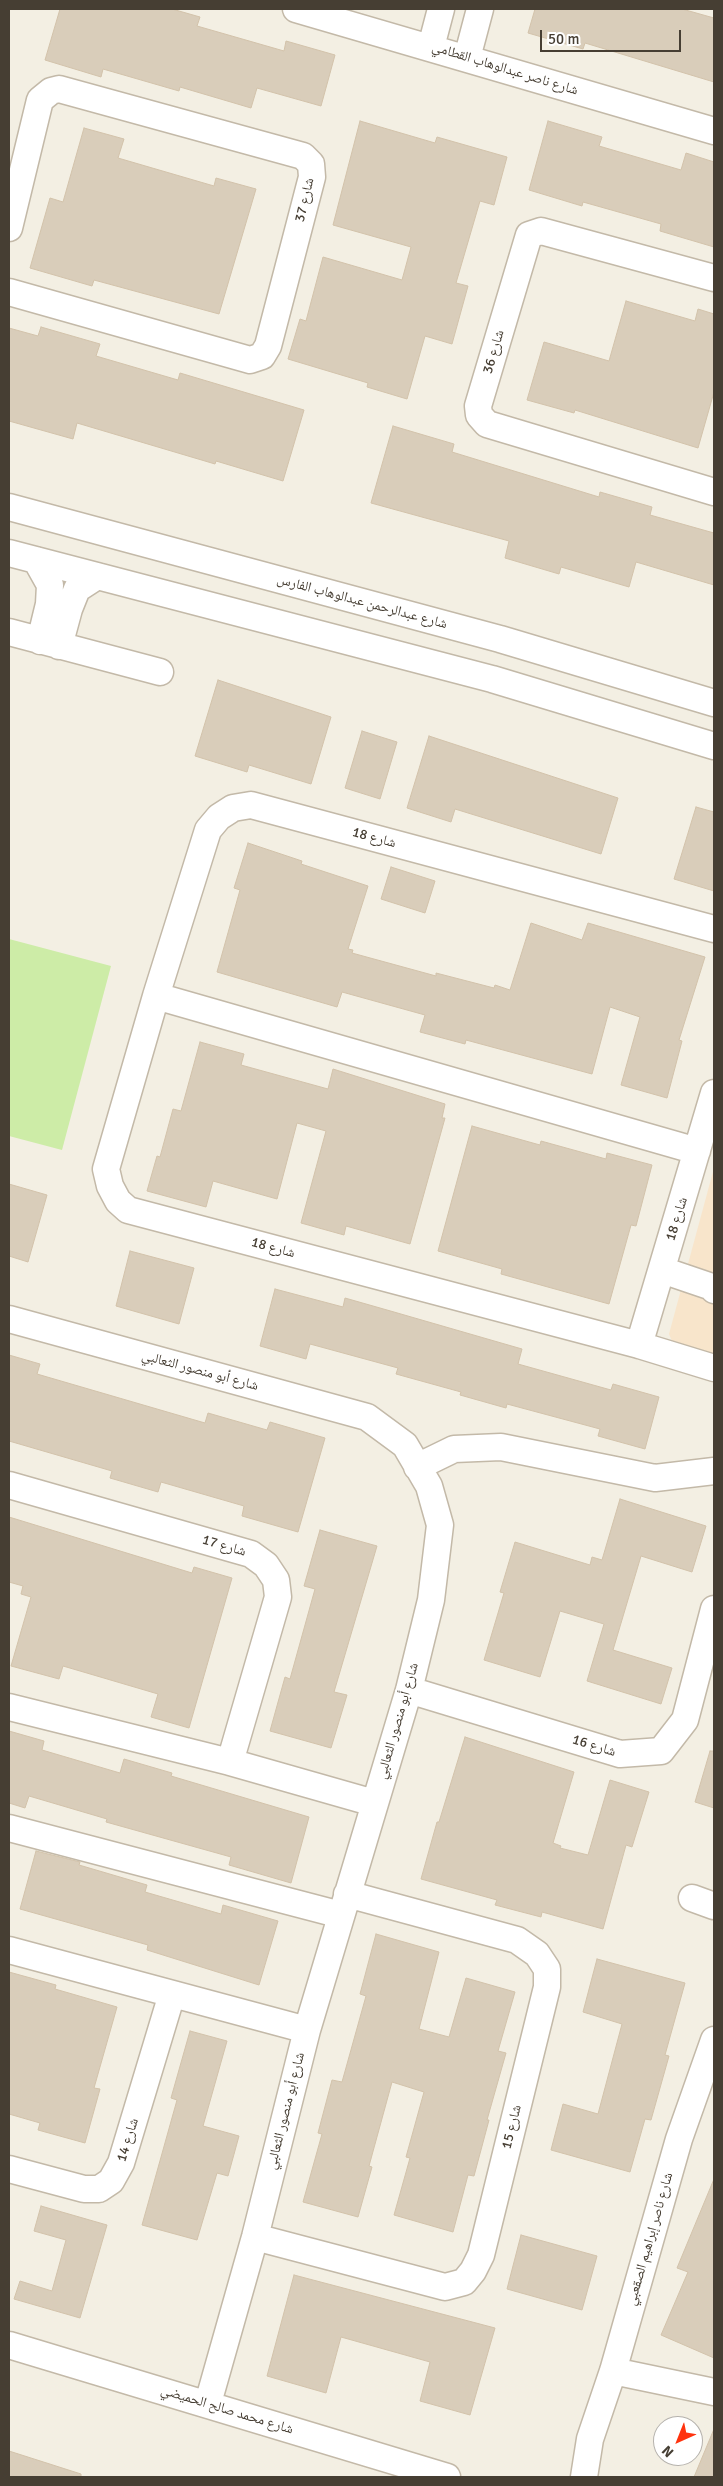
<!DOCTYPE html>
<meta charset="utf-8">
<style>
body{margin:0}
#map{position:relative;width:723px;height:2486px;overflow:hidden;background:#f3efe3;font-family:Signika,sans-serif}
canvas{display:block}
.frame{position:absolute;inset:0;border:10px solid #463e33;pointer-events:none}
.north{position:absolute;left:653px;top:2416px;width:50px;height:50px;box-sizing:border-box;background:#fff;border:1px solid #b5b2ad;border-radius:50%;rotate:224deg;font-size:14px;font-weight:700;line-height:20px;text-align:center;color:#463e33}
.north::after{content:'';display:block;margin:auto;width:18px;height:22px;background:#ff330e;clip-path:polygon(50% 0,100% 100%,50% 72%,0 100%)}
.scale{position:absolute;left:540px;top:30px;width:141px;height:22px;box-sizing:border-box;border:2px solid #463e33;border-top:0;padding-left:6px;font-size:15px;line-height:18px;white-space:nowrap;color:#463e33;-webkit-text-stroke:4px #fff;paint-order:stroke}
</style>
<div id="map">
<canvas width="723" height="2486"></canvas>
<div class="frame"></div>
<div class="north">N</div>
<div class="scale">50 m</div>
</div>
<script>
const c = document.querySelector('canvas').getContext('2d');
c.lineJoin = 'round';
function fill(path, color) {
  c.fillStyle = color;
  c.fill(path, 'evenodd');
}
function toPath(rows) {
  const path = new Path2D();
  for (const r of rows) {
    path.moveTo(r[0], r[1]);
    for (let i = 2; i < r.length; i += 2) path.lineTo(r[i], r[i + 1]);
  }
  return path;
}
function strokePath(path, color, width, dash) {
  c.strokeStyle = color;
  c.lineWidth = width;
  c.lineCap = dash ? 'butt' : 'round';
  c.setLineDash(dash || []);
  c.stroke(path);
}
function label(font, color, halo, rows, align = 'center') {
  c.font = font + ' Signika,"Noto Naskh Arabic",sans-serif';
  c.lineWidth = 4;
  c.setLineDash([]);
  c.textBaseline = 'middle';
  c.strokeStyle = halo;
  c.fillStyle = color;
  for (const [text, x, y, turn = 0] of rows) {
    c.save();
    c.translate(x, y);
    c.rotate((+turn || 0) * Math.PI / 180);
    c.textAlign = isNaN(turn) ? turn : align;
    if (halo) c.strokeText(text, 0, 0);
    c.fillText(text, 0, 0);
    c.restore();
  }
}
fill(toPath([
 [714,1168,714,1354,672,1341,669,1334]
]), '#f8e5cb');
fill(toPath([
 [9,939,111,966,62,1150,9,1136]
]), '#cdeca7');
const building = toPath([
 [60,9,172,9,200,17,197,26,284,51,286,41,335,55,321,106,257,88,251,108,180,87,179,91,103,69,101,77,45,60,60,9],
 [535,9,682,9,714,18,714,82,585,43,583,49,528,33,535,9],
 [360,121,435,143,437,137,507,157,494,205,480,201,456,283,468,286,452,344,425,336,407,399,367,387,368,383,288,359,300,319,306,321,323,257,402,280,411,247,333,225,360,121],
 [548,121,602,137,599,146,681,170,686,153,714,162,714,247,660,231,661,224,583,202,582,206,529,190,548,121],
 [84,128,124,139,118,158,214,186,216,178,256,189,219,314,94,280,92,286,30,268,50,198,63,202,84,128],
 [626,301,695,321,698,309,714,314,714,392,698,448,575,410,574,413,527,400,544,342,609,361,626,301],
 [41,327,100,344,96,356,178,380,180,373,304,410,283,481,216,461,215,464,77,423,73,439,9,421,9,328,38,336,41,327],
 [393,426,454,444,452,452,599,497,600,492,652,507,650,515,714,533,714,585,636,562,629,587,561,567,559,574,505,558,509,541,371,503,393,426],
 [218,680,331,717,311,784,249,765,247,772,195,756,218,680],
 [362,731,397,742,380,799,345,788,362,731],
 [429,736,618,798,601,854,455,809,451,822,407,808,429,736],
 [696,807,714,812,714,891,674,879,696,807],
 [248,843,302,861,301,864,368,886,348,949,353,950,352,953,436,976,436,973,494,988,495,985,510,990,531,923,582,940,588,923,705,957,679,1040,682,1041,667,1098,621,1085,640,1017,610,1007,592,1074,466,1040,465,1044,420,1032,425,1015,342,992,337,1007,217,972,240,890,234,888,248,843],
 [391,867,435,881,425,913,381,899,391,867],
 [200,1042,244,1054,241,1065,328,1089,333,1069,445,1104,442,1118,445,1118,410,1244,346,1226,344,1235,301,1223,326,1131,297,1123,277,1199,213,1181,206,1207,147,1191,157,1156,160,1157,173,1109,181,1111,200,1042],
 [472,1126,540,1145,541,1141,606,1159,607,1153,652,1165,636,1226,631,1225,609,1304,501,1274,502,1269,438,1251,472,1126],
 [9,1184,47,1195,28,1262,9,1256,9,1184],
 [130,1251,194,1268,179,1324,116,1306,130,1251],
 [275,1289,343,1307,345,1298,394,1312,522,1349,518,1364,611,1390,613,1384,659,1397,645,1449,598,1436,600,1429,507,1404,506,1408,460,1395,461,1392,396,1374,398,1368,310,1344,306,1359,260,1346,275,1289],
 [9,1355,40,1364,37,1374,205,1423,208,1413,267,1430,270,1422,325,1438,298,1532,242,1516,244,1506,161,1482,158,1492,110,1478,112,1471,9,1441,9,1355],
 [620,1499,706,1526,692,1572,641,1556,613,1650,672,1668,661,1704,587,1681,604,1624,560,1611,540,1677,484,1660,504,1593,500,1592,515,1542,590,1565,592,1557,602,1560,620,1499],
 [9,1517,192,1573,194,1567,232,1578,189,1728,151,1717,158,1694,63,1666,59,1679,11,1666,31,1597,21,1594,23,1586,9,1582,9,1517],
 [320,1530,377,1546,334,1692,347,1695,331,1748,270,1731,285,1677,290,1679,315,1589,304,1586,320,1530],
 [9,1731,44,1741,42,1750,120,1773,124,1759,172,1773,171,1776,309,1817,291,1883,229,1865,231,1857,106,1822,107,1819,29,1796,25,1808,9,1803,9,1731],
 [465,1737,574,1772,553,1843,561,1846,560,1848,588,1855,610,1780,649,1792,632,1847,626,1845,603,1929,542,1912,541,1917,495,1905,497,1900,421,1879,437,1822,439,1822,465,1737],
 [710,1751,714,1751,714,1808,695,1802,710,1751],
 [36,1851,80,1862,79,1865,147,1885,145,1892,221,1914,223,1905,278,1921,259,1985,147,1950,148,1945,20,1909,36,1851],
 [376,1934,439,1952,419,2029,449,2037,466,1978,515,1992,498,2051,506,2053,487,2120,489,2120,474,2176,468,2175,453,2232,394,2215,410,2158,406,2157,424,2092,392,2082,369,2166,372,2167,358,2217,303,2202,322,2134,318,2133,332,2080,342,2082,366,1996,360,1994,376,1934],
 [597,1959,685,1983,665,2055,669,2056,651,2120,645,2119,630,2172,551,2150,563,2104,598,2114,622,2024,583,2012,597,1959],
 [9,1972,56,1985,55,1989,117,2007,94,2088,100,2089,85,2143,38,2130,40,2123,9,2114,9,1972],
 [190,2031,227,2041,203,2126,239,2136,228,2176,217,2173,197,2240,142,2225,177,2100,171,2098,190,2031],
 [714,2179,714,2358,661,2335,688,2272,677,2268,714,2179],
 [41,2206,107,2225,80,2318,14,2299,20,2281,52,2291,66,2240,34,2231,41,2206],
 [521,2235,597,2256,582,2310,507,2289,521,2235],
 [294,2275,495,2328,470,2415,420,2401,430,2362,341,2337,326,2393,267,2376,294,2275],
 [714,2429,714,2477,694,2477,714,2429],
 [9,2451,81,2474,81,2477,9,2477,9,2451]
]);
fill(building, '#d9cdba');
strokePath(building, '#d2c2aa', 1);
const minor = toPath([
 [296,9,714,131],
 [431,47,441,9],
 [467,58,480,9],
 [9,228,40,100,51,91,59,89,303,156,311,164,312,177,268,346,262,356,250,360,9,292],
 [714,278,541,231,529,235,478,406,479,415,487,424,714,492],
 [9,507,500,639,714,703],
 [9,553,492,679,714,746],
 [36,560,50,585,49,604,40,641],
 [9,632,160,672],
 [59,646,69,609,77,589,97,576],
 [714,929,251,805,233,808,219,817,208,830,156,996,106,1169,110,1186,118,1201,128,1210,639,1345,714,1368],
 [156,996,697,1151],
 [662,1270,712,1287,714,1290],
 [9,1319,367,1417,405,1445,429,1486,440,1525,431,1600,409,1690,307,2030,255,2237,208,2403],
 [639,1345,714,1093],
 [417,1467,454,1449,501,1447,655,1478,714,1471],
 [9,1485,251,1554,266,1565,276,1580,278,1597,230,1762],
 [409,1690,620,1754,661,1751,685,1720,714,1609],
 [9,1707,230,1762,374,1803],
 [9,1828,341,1915],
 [692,1898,714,1906],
 [9,1950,307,2030],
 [9,2169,84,2189,99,2189,111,2181,121,2163,172,1994],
 [255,2237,445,2287,464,2282,473,2271,481,2255,547,1987,547,1969,537,1954,517,1940,347,1894],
 [9,2345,447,2477],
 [613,2371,714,2392],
 [584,2477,590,2439,613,2371,679,2139,714,2040]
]);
strokePath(minor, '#c3b9a8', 29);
strokePath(minor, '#fff', 26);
label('14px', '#463e33', '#fff', [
 ["شارع ناصر عبدالوهاب القطامي",505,69,17],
 ["شارع 37",305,200,-77],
 ["شارع 36",494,352,-74],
 ["شارع عبدالرحمن عبدالوهاب الفارس",362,602,15],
 ["شارع 18",374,838,15],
 ["شارع 18",677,1219,-73],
 ["شارع 18",273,1248,15],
 ["شارع أبو منصور الثعالبي",200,1371,15],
 ["شارع 17",224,1546,16],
 ["شارع أبو منصور الثعالبي",398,1721,-74],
 ["شارع 16",594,1746,17],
 ["شارع أبو منصور الثعالبي",286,2111,-76],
 ["شارع 15",512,2127,-76],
 ["شارع 14",128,2140,-73],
 ["شارع ناصر إبراهيم الصقعبي",650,2239,-74],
 ["شارع محمد صالح الحميضي",227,2410,17]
]);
</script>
